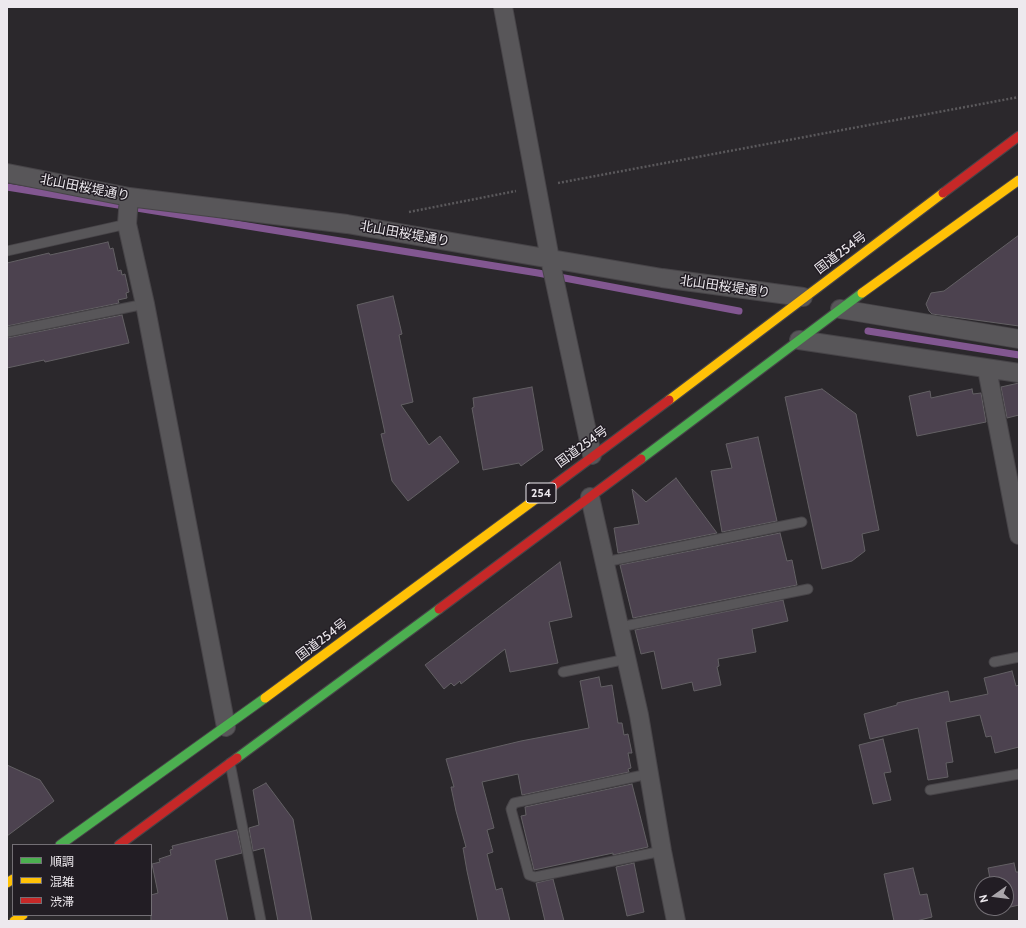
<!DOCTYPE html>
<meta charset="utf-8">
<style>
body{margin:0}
#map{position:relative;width:1026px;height:928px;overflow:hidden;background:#2b282c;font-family:Cabin,"Noto Sans JP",sans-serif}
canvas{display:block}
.frame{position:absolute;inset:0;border:8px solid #ede9ee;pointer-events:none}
.legend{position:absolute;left:12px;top:844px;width:140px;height:72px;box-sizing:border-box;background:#221d24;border:1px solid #736f75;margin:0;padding:5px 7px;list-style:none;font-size:12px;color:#ede9ee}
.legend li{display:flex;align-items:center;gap:8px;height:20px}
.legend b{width:20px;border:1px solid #736f75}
.north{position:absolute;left:974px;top:876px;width:40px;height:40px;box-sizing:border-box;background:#221d24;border:1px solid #736f75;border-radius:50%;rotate:256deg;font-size:11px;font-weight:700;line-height:16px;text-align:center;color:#ede9ee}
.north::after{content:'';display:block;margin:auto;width:14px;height:18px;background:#a9a5aa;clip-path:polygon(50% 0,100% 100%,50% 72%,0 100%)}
</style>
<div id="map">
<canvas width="1026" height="928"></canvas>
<div class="frame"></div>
<ul class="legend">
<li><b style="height:5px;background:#4caf50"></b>順調</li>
<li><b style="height:5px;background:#ffc107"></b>混雑</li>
<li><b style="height:5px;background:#c62828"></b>渋滞</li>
</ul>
<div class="north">N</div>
</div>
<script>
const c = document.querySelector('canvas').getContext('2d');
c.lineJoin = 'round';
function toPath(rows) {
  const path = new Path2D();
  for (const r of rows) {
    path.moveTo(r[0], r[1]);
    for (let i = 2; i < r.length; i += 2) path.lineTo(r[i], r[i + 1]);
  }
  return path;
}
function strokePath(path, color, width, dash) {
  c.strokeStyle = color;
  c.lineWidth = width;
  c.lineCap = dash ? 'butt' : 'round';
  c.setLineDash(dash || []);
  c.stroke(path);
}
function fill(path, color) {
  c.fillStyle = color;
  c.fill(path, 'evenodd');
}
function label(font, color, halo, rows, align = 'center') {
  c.font = font + ' Cabin,"Noto Sans JP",sans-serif';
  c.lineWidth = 3;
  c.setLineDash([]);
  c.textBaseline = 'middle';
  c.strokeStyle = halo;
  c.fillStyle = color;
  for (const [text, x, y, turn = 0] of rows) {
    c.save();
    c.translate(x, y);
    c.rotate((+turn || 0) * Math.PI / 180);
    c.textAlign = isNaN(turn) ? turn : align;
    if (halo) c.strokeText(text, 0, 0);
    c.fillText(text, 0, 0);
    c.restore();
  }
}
strokePath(toPath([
 [7,187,538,273,739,311],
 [868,331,1019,355]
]), '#825791', 7);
const building = toPath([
 [1019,235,1019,326,932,314,929,311,926,304,931,293,944,291,1019,235],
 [108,242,110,249,113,248,118,271,121,270,122,275,125,274,129,292,126,293,127,298,118,300,119,303,7,326,7,263,49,253,50,255,108,242],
 [393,296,402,334,399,335,413,402,401,405,429,445,440,436,459,462,408,501,392,481,381,434,385,433,357,305,393,296],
 [122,315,129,343,45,362,44,360,7,368,7,338,122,315],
 [1019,383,1019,415,1007,418,1001,387,1019,383],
 [532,387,543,450,521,466,519,463,483,470,472,408,474,407,473,398,532,387],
 [822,389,856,414,879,530,862,534,865,551,852,561,822,569,785,397,822,389],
 [972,389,973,394,981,393,986,422,917,436,909,396,930,391,931,398,972,389],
 [758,437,777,521,722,532,711,471,732,468,726,444,758,437],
 [676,478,717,533,618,553,614,528,639,524,632,489,646,502,676,478],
 [780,533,787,561,792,560,797,585,633,618,620,565,780,533],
 [560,562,572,617,549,622,558,663,510,672,505,649,461,684,460,681,454,686,451,683,444,689,425,665,560,562],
 [783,600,788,621,752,629,756,652,718,659,719,666,717,667,721,685,694,691,692,682,662,689,654,651,641,654,635,630,783,600],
 [1012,671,1016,686,1019,685,1019,747,995,753,991,736,986,737,980,715,946,722,953,762,946,763,948,777,928,780,918,728,870,739,864,714,897,705,897,703,948,691,950,702,988,694,984,678,1012,671],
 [599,677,601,687,612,685,618,723,622,723,624,735,628,734,632,753,628,753,631,768,628,769,629,772,522,795,518,774,482,782,494,828,487,830,493,852,487,854,496,890,502,888,510,921,478,921,467,871,463,848,466,847,456,811,451,787,454,787,446,759,521,741,589,728,580,681,599,677],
 [883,739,891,772,884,773,891,800,873,804,859,745,883,739],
 [7,765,40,780,54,801,7,836,7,765],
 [266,783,293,819,312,921,278,921,264,848,253,851,249,828,259,825,253,790,266,783],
 [632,784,648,847,613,855,613,853,534,870,521,816,526,815,525,807,632,784],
 [237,830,242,853,215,860,228,921,151,921,151,895,158,893,152,864,160,862,159,859,171,855,170,850,173,849,172,846,237,830],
 [634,863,644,912,627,916,616,867,634,863],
 [1014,863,1016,872,1019,872,1019,905,1006,908,1006,884,991,884,988,868,1014,863],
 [913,868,920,895,927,894,932,917,916,921,894,921,884,874,913,868],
 [553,879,564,921,545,921,536,883,553,879]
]);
fill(building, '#4c424f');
strokePath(building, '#636064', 1);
const lane = toPath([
 [7,251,127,224],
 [7,332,145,304],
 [605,562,802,522],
 [620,627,808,589],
 [994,662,1019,657],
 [563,672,627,659],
 [230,763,261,921],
 [648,774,514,803,511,809,529,875,535,877,662,851],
 [930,790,1019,774]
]);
const street = toPath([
 [503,7,550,259,592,455],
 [7,173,129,197,347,224,662,278,803,297],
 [129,197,127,224,145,304,226,727],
 [840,309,1019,339],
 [799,340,1019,373],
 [987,369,1019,535],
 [590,497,639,715,662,851,676,921]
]);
const fast = toPath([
 [641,459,862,293],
 [237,758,439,609],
 [60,845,265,698]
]);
const slow = toPath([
 [862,293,1019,180],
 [669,400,943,193],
 [265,698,537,498],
 [7,883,13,879],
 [14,921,23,915]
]);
const jam = toPath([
 [943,193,1019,136],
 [537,498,669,400],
 [439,609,641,459],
 [119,845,237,758]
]);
strokePath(lane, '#474448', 11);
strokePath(street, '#474448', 20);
strokePath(fast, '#474448', 11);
strokePath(slow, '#474448', 11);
strokePath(jam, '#474448', 11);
strokePath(toPath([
 [558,183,1019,97],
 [409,212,516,191]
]), '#5b595c', 2.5, [2, 2]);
strokePath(lane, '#585659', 9);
strokePath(street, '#585659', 18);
strokePath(fast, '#4caf50', 9);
strokePath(slow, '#ffc107', 9);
strokePath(jam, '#c62828', 9);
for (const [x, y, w] of [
 [541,493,30]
]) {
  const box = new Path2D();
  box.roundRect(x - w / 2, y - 10, w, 20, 3);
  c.fillStyle = '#221d24';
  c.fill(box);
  strokePath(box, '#ede9ee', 1);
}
label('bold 12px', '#ede9ee', null, [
 ["254",541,493]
]);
label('13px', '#ede9ee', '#221d24', [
 ["北山田桜堤通り",85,188,11],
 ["北山田桜堤通り",405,234,10],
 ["国道254号",841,253,-37],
 ["北山田桜堤通り",725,287,8],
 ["国道254号",582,447,-36],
 ["国道254号",322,640,-37]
]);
</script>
